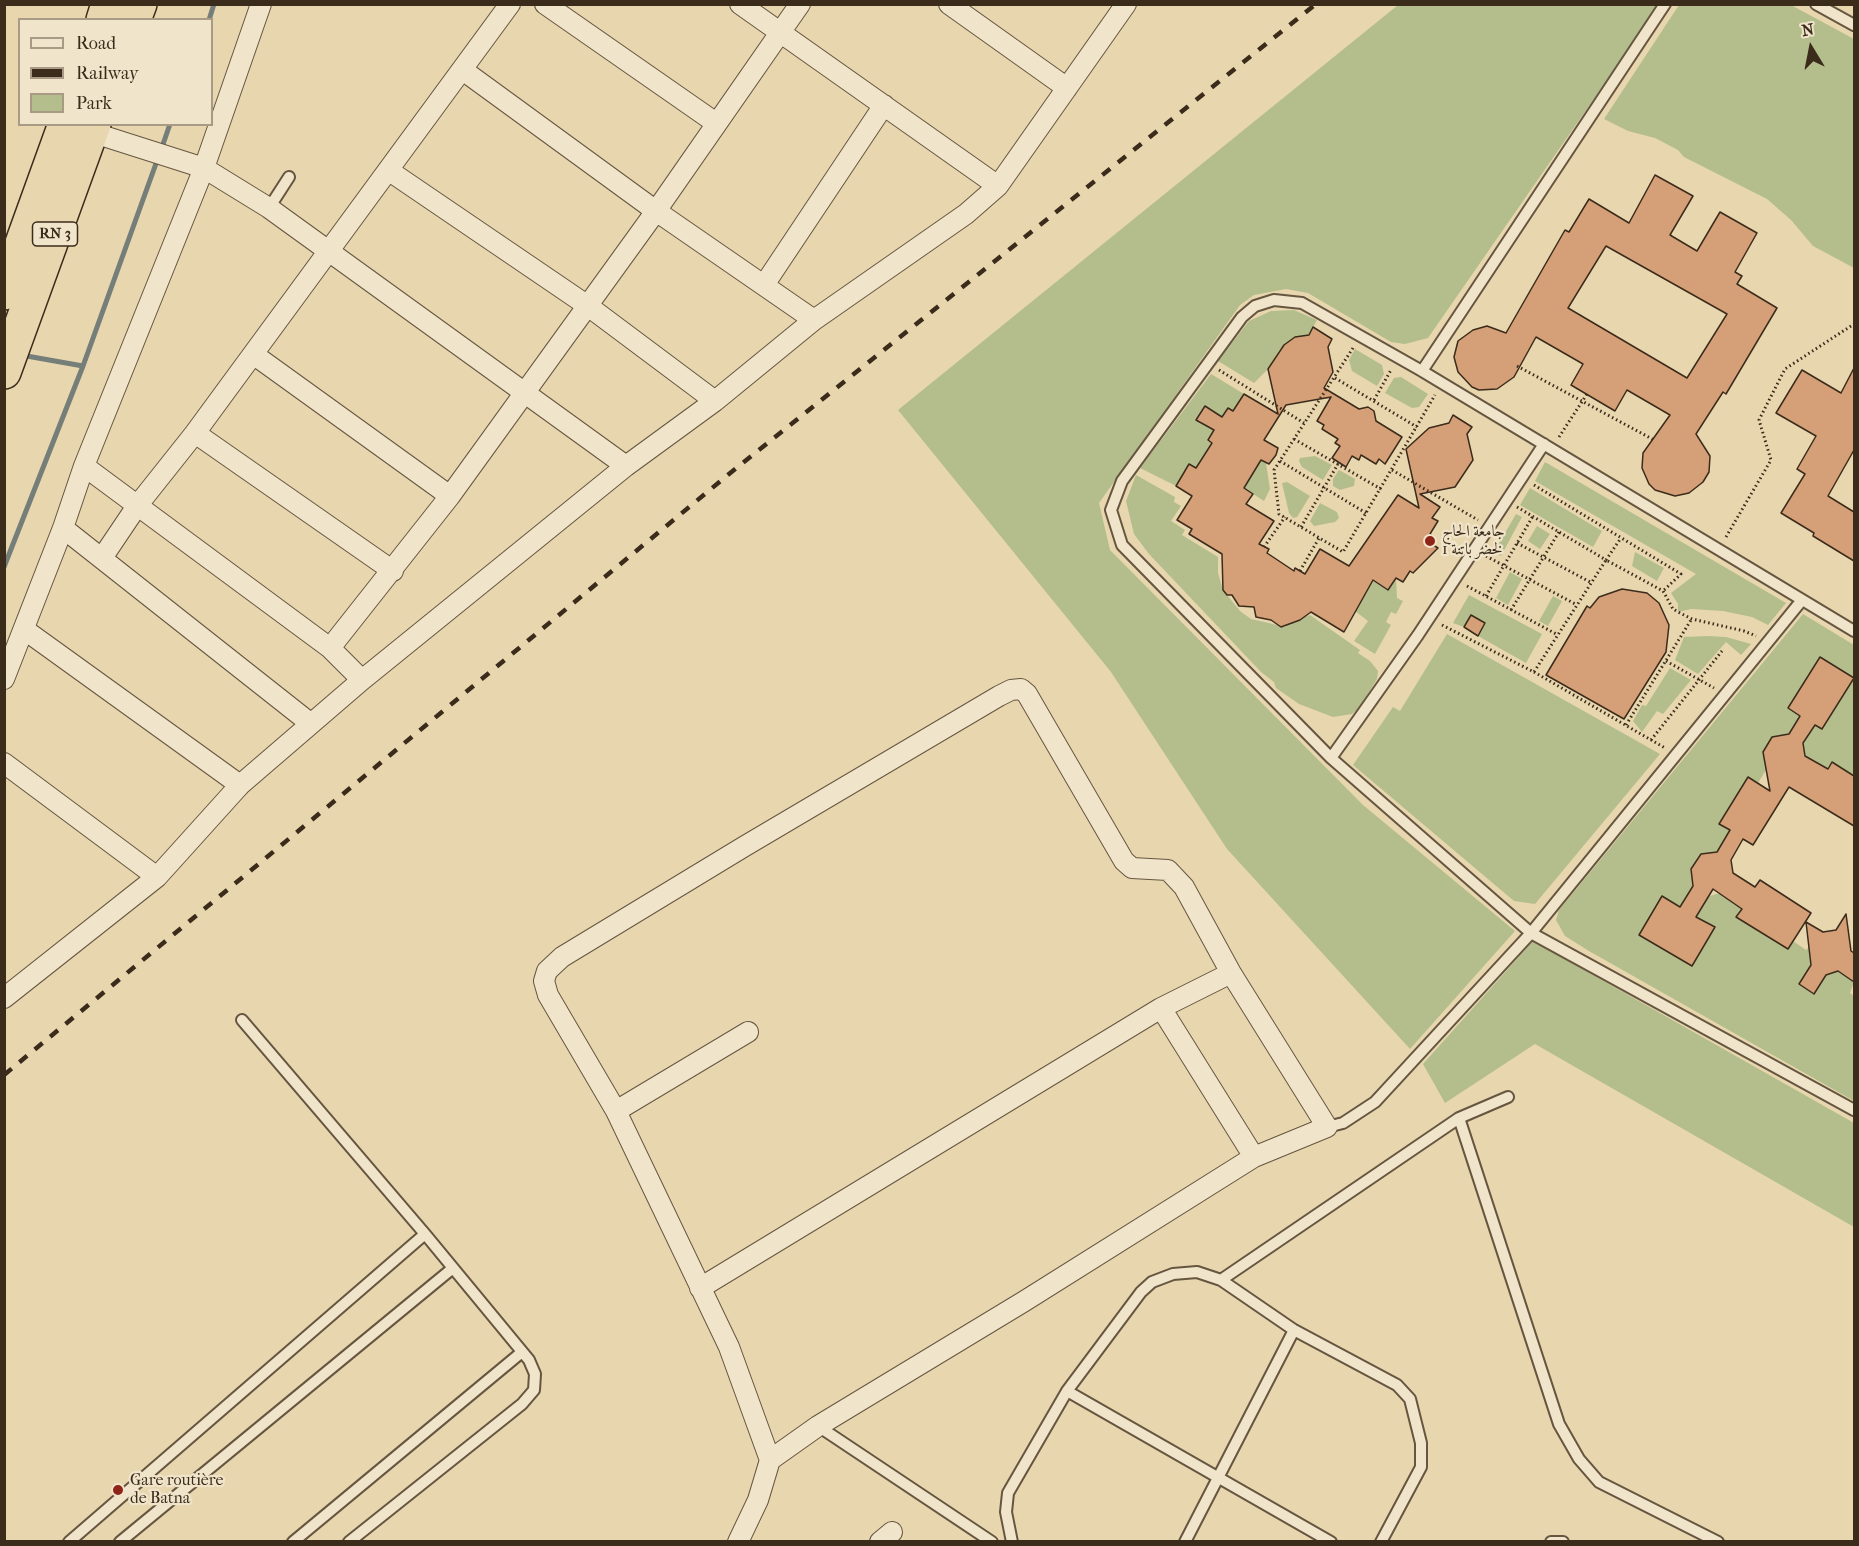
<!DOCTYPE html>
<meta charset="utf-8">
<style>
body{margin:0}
#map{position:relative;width:1859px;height:1546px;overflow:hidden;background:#e8d6ae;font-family:"IM FELL French Canon",serif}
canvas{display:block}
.frame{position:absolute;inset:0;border:6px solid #3b2b1b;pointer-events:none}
.legend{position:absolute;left:18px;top:18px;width:195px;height:108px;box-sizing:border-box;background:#f0e4ca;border:2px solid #a89a84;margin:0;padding:8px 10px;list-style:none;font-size:18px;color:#3b2b1b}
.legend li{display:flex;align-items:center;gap:12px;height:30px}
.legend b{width:30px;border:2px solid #a89a84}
.north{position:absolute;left:1781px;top:18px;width:60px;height:60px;-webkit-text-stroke:4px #f0e4ca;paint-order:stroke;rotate:350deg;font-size:16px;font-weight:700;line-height:24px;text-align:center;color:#3b2b1b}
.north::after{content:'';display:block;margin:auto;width:21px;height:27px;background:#3b2b1b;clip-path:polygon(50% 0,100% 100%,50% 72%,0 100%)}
</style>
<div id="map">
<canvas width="1859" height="1546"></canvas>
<div class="frame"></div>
<ul class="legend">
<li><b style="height:8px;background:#f0e4ca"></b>Road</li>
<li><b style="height:8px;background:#3b2b1b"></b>Railway</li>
<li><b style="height:16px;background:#b4be8c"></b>Park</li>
</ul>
<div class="north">N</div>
</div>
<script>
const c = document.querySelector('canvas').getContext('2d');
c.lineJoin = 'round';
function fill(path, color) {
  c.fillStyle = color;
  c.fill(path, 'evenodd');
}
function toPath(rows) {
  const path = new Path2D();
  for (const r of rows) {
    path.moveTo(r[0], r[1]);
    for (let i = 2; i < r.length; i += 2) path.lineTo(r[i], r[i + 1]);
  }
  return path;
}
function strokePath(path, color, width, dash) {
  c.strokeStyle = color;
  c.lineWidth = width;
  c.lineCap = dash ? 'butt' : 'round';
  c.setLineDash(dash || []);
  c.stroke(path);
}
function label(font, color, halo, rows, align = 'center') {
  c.font = font + ' "IM FELL French Canon",Amiri,serif';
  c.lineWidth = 4.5;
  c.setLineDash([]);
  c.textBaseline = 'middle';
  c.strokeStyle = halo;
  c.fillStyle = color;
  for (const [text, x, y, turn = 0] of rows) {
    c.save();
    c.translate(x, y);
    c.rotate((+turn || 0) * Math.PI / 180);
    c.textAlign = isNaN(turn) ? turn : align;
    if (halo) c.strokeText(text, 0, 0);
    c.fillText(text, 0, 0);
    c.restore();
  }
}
fill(toPath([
 [1398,5,1659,5,1428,338,1405,344,1391,342,1308,293,1286,289,1254,295,1240,305,1099,503,1110,550,1363,805,1515,931,1410,1049,1227,849,1111,672,898,410],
 [1679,5,1791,5,1854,39,1854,268,1813,246,1791,220,1767,199,1684,157,1678,150,1655,138,1628,131,1604,119],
 [1294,310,1317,320,1309,335,1295,337,1280,349,1268,369,1254,383,1218,361,1249,321,1271,311],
 [1355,349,1382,365,1384,374,1377,386,1352,371,1349,360],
 [1211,374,1244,394,1233,411,1228,408,1222,417,1205,406,1197,420,1214,430,1208,440,1212,443,1202,472,1189,464,1176,486,1140,468],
 [1401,377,1428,394,1419,407,1412,408,1385,393,1394,378],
 [1254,456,1266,463,1270,489,1264,501,1244,488,1249,480,1242,475],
 [1315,456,1332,465,1323,480,1302,467,1299,461,1300,458],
 [1545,462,1786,603,1768,625,1752,617,1723,611,1691,609,1678,612,1678,604,1671,593,1696,574,1535,481],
 [1339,470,1355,479,1354,486,1340,490,1333,486,1333,479],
 [1136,475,1175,497,1174,502,1181,506,1171,521,1185,530,1182,535,1218,557,1218,573,1223,590,1240,611,1251,619,1286,627,1286,624,1310,615,1360,650,1358,653,1370,661,1378,671,1377,679,1359,708,1352,714,1333,717,1299,704,1276,688,1274,682,1261,672,1149,554,1134,534,1126,501],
 [1287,482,1310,496,1297,517,1293,518,1289,513,1282,483],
 [1530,488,1602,531,1593,547,1520,505],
 [1320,503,1337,512,1339,518,1335,522,1314,526,1310,521],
 [1516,514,1522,517,1501,556,1494,552],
 [1537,526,1550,534,1540,549,1528,541],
 [1635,552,1664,568,1657,581,1632,566],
 [1510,572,1522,579,1508,605,1496,598],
 [1363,574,1388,590,1396,578,1397,598,1403,601,1396,614,1391,612,1386,622,1391,625,1375,654,1354,641,1368,621,1355,611],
 [1469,595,1542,634,1526,663,1478,636,1485,623,1471,615,1464,627,1453,623],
 [1553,596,1562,601,1548,626,1539,621],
 [1803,614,1854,645,1854,776,1832,762,1828,769,1808,757,1806,760,1803,743,1815,725,1823,729,1854,678,1820,657,1800,716,1789,734,1772,737,1763,752,1766,770,1758,783,1748,778,1719,823,1730,830,1717,852,1701,854,1691,869,1693,886,1680,907,1662,896,1639,935,1692,966,1715,928,1696,917,1709,896,1724,892,1742,909,1737,917,1788,949,1793,941,1806,950,1809,947,1811,965,1799,984,1814,994,1826,975,1842,970,1841,973,1854,982,1850,993,1854,996,1854,1101,1589,951,1565,936,1556,920,1559,910],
 [1447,634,1660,754,1535,904,1514,901,1353,765,1393,707,1400,711],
 [1709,636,1726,637,1751,644,1741,655,1726,642,1698,674,1675,660,1684,637],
 [1670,668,1691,680,1663,714,1657,711,1642,732,1633,721,1642,705,1646,706],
 [1533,941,1854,1123,1854,1227,1535,1044,1445,1103,1423,1064]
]), '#b4be8c');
strokePath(toPath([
 [209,20,214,4],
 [161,150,170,124],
 [21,355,83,366],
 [4,567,83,366,158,158]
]), '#757e78', 5);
const building = toPath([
 [1655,175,1693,196,1670,235,1697,251,1720,212,1757,233,1735,272,1742,276,1737,284,1777,308,1726,394,1723,392,1696,434,1710,456,1709,472,1703,482,1689,493,1675,496,1655,490,1649,484,1642,468,1643,453,1670,415,1627,390,1615,411,1571,385,1583,364,1536,337,1514,377,1497,389,1479,390,1472,387,1458,372,1454,357,1458,341,1473,330,1487,326,1506,333,1565,230,1569,232,1589,199,1629,223,1655,175],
 [1606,246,1727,314,1687,378,1568,308,1606,246],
 [1313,327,1332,339,1328,347,1333,372,1324,388,1359,409,1368,407,1374,411,1376,421,1402,437,1385,464,1379,459,1376,464,1361,455,1359,460,1352,456,1346,467,1332,458,1340,446,1335,443,1338,439,1322,429,1324,425,1317,421,1331,397,1286,405,1264,440,1278,448,1276,455,1269,464,1261,460,1244,488,1253,494,1246,504,1274,521,1259,544,1269,549,1267,553,1294,571,1295,568,1305,574,1320,549,1349,566,1398,495,1419,508,1406,449,1429,428,1449,423,1453,415,1472,427,1467,434,1473,460,1455,487,1420,494,1440,507,1432,518,1438,521,1430,534,1434,537,1430,543,1438,548,1413,573,1410,571,1403,582,1396,578,1388,590,1373,580,1344,632,1311,612,1300,620,1281,627,1271,620,1256,617,1254,607,1239,606,1232,595,1227,595,1223,590,1222,554,1189,534,1192,529,1177,520,1192,496,1176,486,1189,464,1196,468,1212,443,1208,440,1214,430,1196,420,1205,406,1222,417,1228,408,1233,411,1244,394,1278,414,1268,369,1284,345,1295,337,1309,335,1313,327],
 [1854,368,1854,450,1828,496,1854,512,1854,561,1813,536,1814,533,1781,513,1805,474,1797,469,1816,436,1776,413,1802,370,1841,393,1854,368],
 [1622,589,1647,593,1659,603,1669,625,1666,652,1624,719,1546,675,1587,606,1590,608,1599,597,1622,589],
 [1471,615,1485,623,1478,636,1464,627,1471,615],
 [1820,657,1854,678,1822,729,1815,725,1803,743,1805,756,1828,769,1832,762,1854,776,1854,826,1789,787,1753,845,1743,839,1731,860,1733,873,1755,887,1760,880,1811,913,1788,949,1736,917,1742,909,1713,889,1696,917,1715,927,1692,966,1639,935,1662,896,1680,907,1693,886,1691,869,1701,854,1717,852,1730,830,1719,824,1748,777,1770,791,1763,752,1772,737,1789,734,1800,716,1788,708,1820,657],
 [1846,914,1851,951,1854,953,1854,982,1838,971,1826,975,1814,994,1799,984,1811,965,1806,922,1823,932,1836,930,1846,914]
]);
fill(building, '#d5a078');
strokePath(building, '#3b2b1b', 1.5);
const lane = toPath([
 [1816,4,1854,25],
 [269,208,289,177],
 [1422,371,1665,4],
 [1854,631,1422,371,1302,303,1274,300,1255,306,1242,317,1122,481,1111,510,1122,545,1331,758,1531,933,1854,1110],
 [1331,758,1418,635,1544,444],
 [242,1020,425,1234,529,1360,535,1374,534,1390,522,1404,349,1542],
 [1459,1118,1559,1424,1579,1459,1599,1482,1718,1542],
 [1327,1127,1343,1123,1375,1102,1531,933,1802,600],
 [1221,1280,1459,1118,1508,1097],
 [1067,1391,1331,1542],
 [818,1426,992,1542],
 [69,1542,425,1234],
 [120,1542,453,1268],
 [293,1542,522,1352],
 [1012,1542,1006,1512,1008,1493,1067,1391,1141,1292,1152,1282,1173,1274,1197,1272,1221,1280,1294,1330,1397,1385,1410,1399,1421,1443,1421,1467,1381,1542],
 [1185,1542,1294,1330],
 [1551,1542,1563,1542]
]);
const street = toPath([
 [545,4,716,123],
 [740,4,998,186],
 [949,4,1067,88],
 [464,71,656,211,814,320],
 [91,132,204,168,269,208,626,466],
 [388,170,588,306,715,401],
 [764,285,884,105],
 [253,354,450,496],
 [195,433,393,571],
 [84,466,330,648,362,680],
 [63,528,310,723],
 [102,558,137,506,195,433,510,4],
 [25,630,240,785],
 [330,648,450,496,656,211,800,4],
 [4,679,63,528,84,466,204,168,261,4],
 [4,763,157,877],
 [4,998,157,877,240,785,362,680,626,466,715,401,814,320,966,214,998,186,1126,4],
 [1161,1008,1254,1157],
 [616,1111,748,1032],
 [700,1288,1161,1008,1231,973],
 [738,1542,758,1500,770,1460,818,1426,1023,1302,1254,1157,1327,1127,1231,973,1184,887,1168,870,1132,868,1124,861,1027,694,1021,689,1011,690,999,696,745,846,562,957,547,971,544,981,548,995,616,1111,729,1347,770,1460],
 [880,1542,892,1532]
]);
const highway = toPath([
 [103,20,108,4],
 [134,20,140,4],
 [4,293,65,124],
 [4,372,94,124]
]);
strokePath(lane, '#665640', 14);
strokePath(street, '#665640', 22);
strokePath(highway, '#3b2b1b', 36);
strokePath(toPath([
 [1353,348,1274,470,1279,514,1343,552,1435,395],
 [1517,366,1654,440],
 [1219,370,1304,423],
 [1335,378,1417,427],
 [1374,400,1391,370],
 [1559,437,1587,394],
 [1294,439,1381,489],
 [1280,461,1366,513],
 [1392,470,1478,520],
 [1534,485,1681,574,1663,591],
 [1517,507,1606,560,1621,538],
 [1301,527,1338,464],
 [1726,537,1771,460,1759,420,1785,369,1854,324],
 [1517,543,1592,583],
 [1264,547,1285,517],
 [1486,556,1577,605],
 [1300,571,1319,538],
 [1467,586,1558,635],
 [1486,596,1533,516],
 [1511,610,1559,532],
 [1442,625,1534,672,1606,560,1663,591,1673,609,1678,612,1692,619,1744,631,1756,636],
 [1666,661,1714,688],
 [1534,672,1665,748],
 [1626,725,1691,620],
 [1651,740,1722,651]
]), '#3b2b1b', 3, [1.5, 3]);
strokePath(lane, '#f0e4ca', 10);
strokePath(street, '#f0e4ca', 20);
strokePath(highway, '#e8d6ae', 33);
strokePath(toPath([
 [4,1075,729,474,1316,4]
]), '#3b2b1b', 4.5, [10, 10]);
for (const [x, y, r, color] of [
 [1430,541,6,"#8f2418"],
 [118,1490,6,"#8f2418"]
]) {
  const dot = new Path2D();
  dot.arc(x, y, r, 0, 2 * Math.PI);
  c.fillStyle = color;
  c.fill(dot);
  strokePath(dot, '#f0e4ca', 2);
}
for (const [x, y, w] of [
 [55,234,45]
]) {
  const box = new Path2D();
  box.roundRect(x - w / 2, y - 12, w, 24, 4.5);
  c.fillStyle = '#f0e4ca';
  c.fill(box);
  strokePath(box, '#3b2b1b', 1.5);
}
label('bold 15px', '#3b2b1b', null, [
 ["RN 3",55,234]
]);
label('16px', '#3b2b1b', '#f0e4ca', [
 ["جامعة الحاج",1442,532],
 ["لخضر باتنة 1",1442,550],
 ["Gare routière",130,1481],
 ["de Batna",130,1499]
], 'left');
</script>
